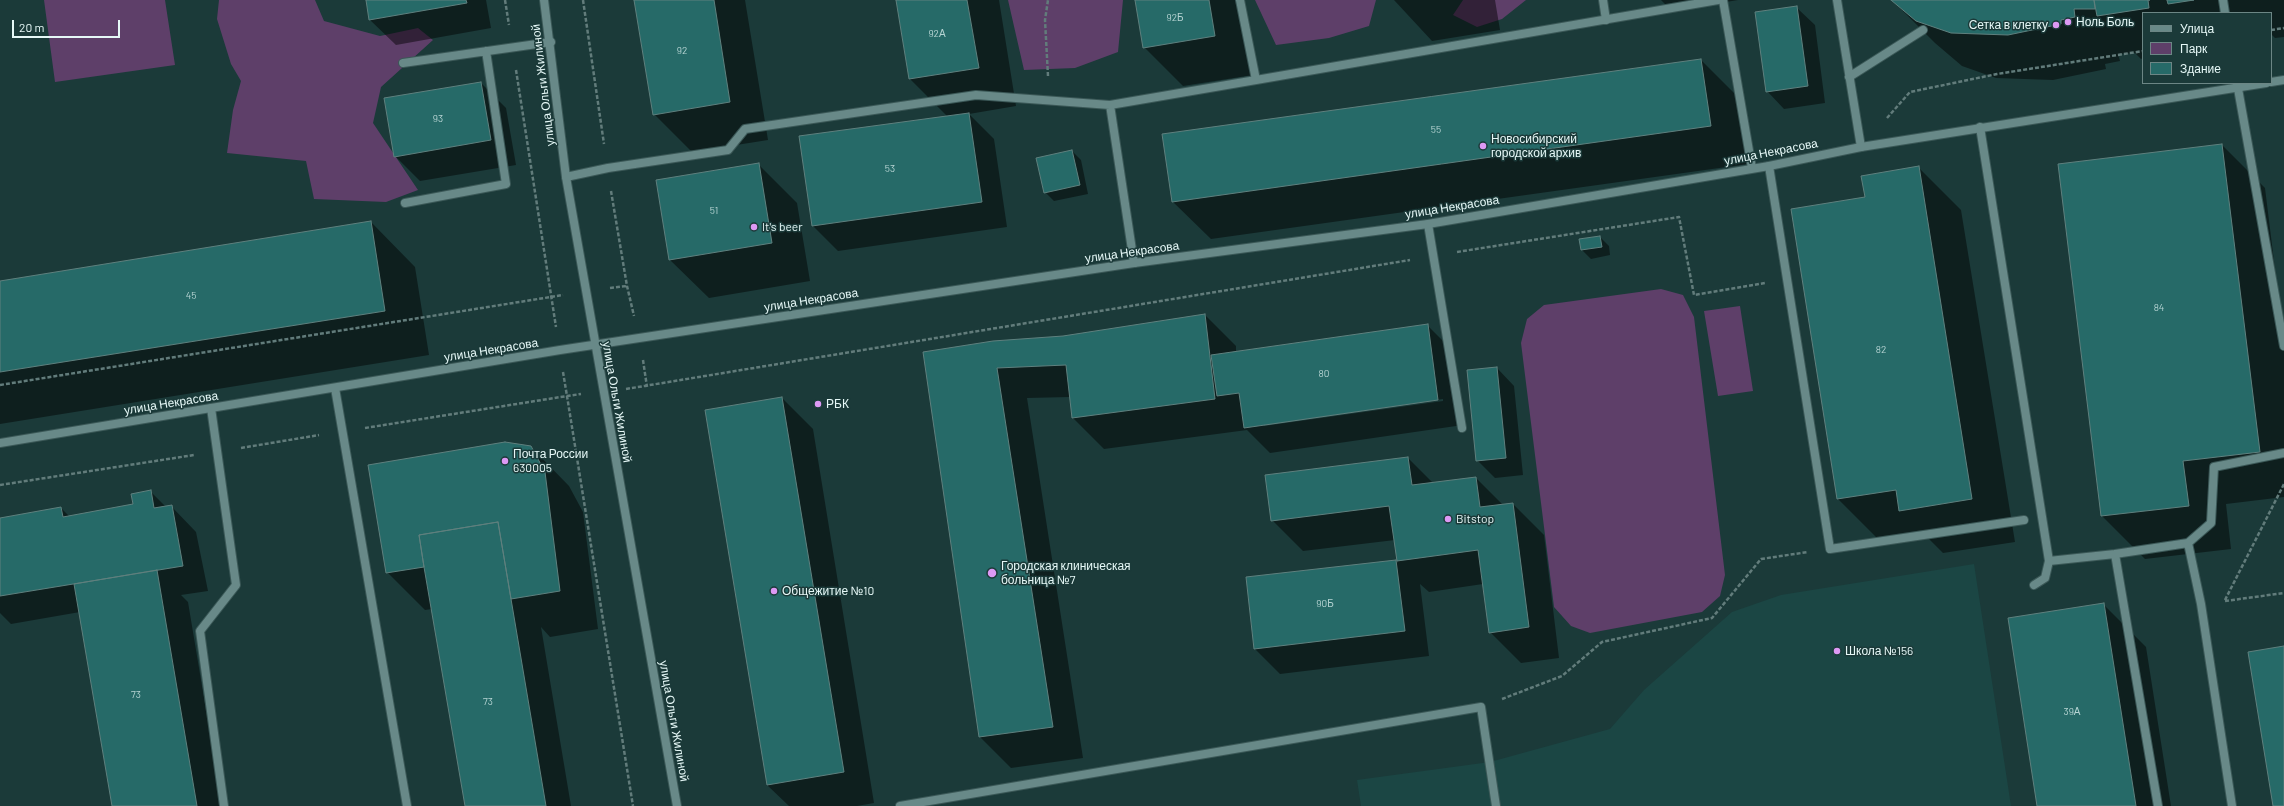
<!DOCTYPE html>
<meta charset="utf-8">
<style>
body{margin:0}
#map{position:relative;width:2284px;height:806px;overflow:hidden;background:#1b3a39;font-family:Barlow,sans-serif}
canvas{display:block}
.legend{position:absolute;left:2142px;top:12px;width:130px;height:72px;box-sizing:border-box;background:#1b3a39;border:1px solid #6c8685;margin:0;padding:5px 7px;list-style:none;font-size:12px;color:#e6f8f7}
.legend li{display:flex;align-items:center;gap:8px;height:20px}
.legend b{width:20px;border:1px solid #6c8685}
.scale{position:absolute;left:12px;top:20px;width:108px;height:18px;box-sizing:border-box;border:2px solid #e6f8f7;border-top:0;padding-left:5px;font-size:12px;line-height:14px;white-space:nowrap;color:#e6f8f7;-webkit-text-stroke:3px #1b3a39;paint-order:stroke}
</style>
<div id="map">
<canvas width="2284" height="806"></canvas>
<ul class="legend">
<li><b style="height:5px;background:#688988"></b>Улица</li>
<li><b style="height:11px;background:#5e3f69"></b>Парк</li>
<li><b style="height:11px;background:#266a68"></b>Здание</li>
</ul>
<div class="scale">20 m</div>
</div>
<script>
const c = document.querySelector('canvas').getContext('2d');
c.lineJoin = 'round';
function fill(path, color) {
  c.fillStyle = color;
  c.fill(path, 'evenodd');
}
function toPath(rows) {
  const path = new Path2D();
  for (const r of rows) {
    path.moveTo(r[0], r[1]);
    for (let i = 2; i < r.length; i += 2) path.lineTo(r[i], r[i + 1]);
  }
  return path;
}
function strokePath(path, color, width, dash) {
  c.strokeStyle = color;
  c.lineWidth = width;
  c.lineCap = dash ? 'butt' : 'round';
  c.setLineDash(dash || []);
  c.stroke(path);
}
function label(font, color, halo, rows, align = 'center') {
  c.font = font + ' Barlow,sans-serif';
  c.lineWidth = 3;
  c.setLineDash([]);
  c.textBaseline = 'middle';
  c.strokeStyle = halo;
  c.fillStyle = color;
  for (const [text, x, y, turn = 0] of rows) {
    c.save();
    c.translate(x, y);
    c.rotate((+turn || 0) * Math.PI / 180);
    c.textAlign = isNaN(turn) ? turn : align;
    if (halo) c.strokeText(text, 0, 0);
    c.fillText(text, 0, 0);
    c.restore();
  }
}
fill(toPath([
 [1974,564,2011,806,1361,806,1357,780,1490,762,1610,729,1644,690,1732,612,1781,595]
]), '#1b4644');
fill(toPath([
 [44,0,165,0,175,65,55,82],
 [219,0,315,0,324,21,380,36,418,28,433,40,381,87,373,123,418,190,386,202,314,199,306,161,227,153,233,110,241,81,231,64,217,19],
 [1008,0,1123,0,1118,52,1075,68,1024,70],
 [1255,0,1376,0,1369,26,1329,38,1276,45],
 [1463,0,1526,0,1502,19,1477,27,1453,15],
 [1661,289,1683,295,1694,317,1725,575,1720,596,1702,612,1590,633,1571,626,1554,607,1521,343,1527,319,1544,305],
 [1740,306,1753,391,1718,396,1704,311]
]), '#5e3f69');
fill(toPath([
 [367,0,486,0,491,28,396,45,370,20],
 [635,0,745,0,768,140,692,152,654,114],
 [897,0,999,0,1016,106,969,114,994,139,1007,227,838,251,813,226,948,117,910,79],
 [1136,0,1240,0,1253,75,1183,86,1144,47],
 [1394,0,1495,0,1500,30,1432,41],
 [1661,0,1738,0,1672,11],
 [1892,0,2284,0,2284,37,2275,38,2271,34,2271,13,2143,13,2143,58,2141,59,2135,53,2118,54,2120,61,2105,64,2106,69,2053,80,1996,78,1962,66,1935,43],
 [1797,8,1815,25,1825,103,1784,109,1767,91],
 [1701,60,1739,98,1748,164,1211,239,1172,201],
 [481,83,506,108,516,165,420,181,395,156],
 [2222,145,2265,188,2284,342,2284,497,2226,504,2231,549,2145,559,2102,516],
 [1072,151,1081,160,1088,194,1054,201,1045,192],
 [758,164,797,203,810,281,709,298,670,260,657,181],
 [1918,167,1961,210,2015,542,1943,553,1925,535,1881,542,1838,499,1866,198],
 [371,222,415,267,429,355,0,424,0,282],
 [1600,237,1609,246,1610,255,1591,259,1582,250],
 [1205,315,1236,346,1236,352,1427,325,1452,350,1463,425,1270,453,1247,430,1104,449,1073,418,1070,397,1027,398,1083,758,1011,768,980,737,924,352,1063,337],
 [1443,399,1443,401,1264,426,1264,424],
 [1497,368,1514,386,1523,475,1495,478,1477,460],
 [782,398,813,429,874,803,857,806,789,806,767,785],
 [531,447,569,486,583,512,598,629,550,637,541,627,571,806,466,806,432,609,425,610,387,572],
 [1408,458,1434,484,1476,478,1503,505,1513,504,1544,535,1559,658,1521,663,1490,632,1483,584,1429,592,1420,584,1429,656,1280,674,1255,649,1247,578,1396,561,1398,563,1395,540,1303,551,1272,520],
 [150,491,166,507,171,506,196,532,208,591,181,595,188,602,222,806,113,806,80,612,11,624,0,613,0,519,61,508,70,517,134,505],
 [2103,604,2146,647,2171,806,2038,806]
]), '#0007');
const building = toPath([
 [366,0,466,0,467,3,369,20,366,0],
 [634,0,714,0,730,102,653,115,634,0],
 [896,0,967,0,979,68,909,79,896,0],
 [1135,0,1209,0,1215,36,1143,48,1135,0],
 [1891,0,2094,0,2095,9,2074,9,2075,17,2061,20,2061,24,2008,35,1951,33,1916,21,1891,0],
 [2094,0,2150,0,2148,0,2149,8,2097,16,2094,0],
 [2167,0,2194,0,2168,4,2167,0],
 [1797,6,1808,86,1766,92,1755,12,1797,6],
 [1701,59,1711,126,1172,202,1162,134,1701,59],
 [481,82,491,140,394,157,384,98,481,82],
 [969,113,982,202,812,226,799,136,969,113],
 [2222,144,2260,452,2183,461,2189,506,2101,516,2058,164,2222,144],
 [1072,150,1080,185,1044,193,1036,158,1072,150],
 [759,163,772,243,669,260,656,180,759,163],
 [1919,166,1972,499,1899,511,1896,490,1837,499,1791,209,1865,197,1861,176,1919,166],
 [371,221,385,311,0,372,0,281,371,221],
 [1600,236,1602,247,1581,250,1579,239,1600,236],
 [1205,314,1215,399,1072,418,1066,365,997,368,1053,727,979,737,923,352,993,341,1063,336,1205,314],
 [1428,324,1438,400,1244,428,1239,393,1217,396,1211,355,1428,324],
 [1497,367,1506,458,1476,461,1467,370,1497,367],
 [782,397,844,772,767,785,705,410,782,397],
 [505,442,531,446,545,472,560,591,511,599,498,522,419,535,424,567,386,573,368,465,505,442],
 [1408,457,1412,485,1476,477,1480,507,1513,503,1529,627,1489,633,1478,550,1397,561,1389,506,1271,521,1265,475,1408,457],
 [151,490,154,508,172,505,183,566,0,596,0,518,61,507,63,517,133,504,131,494,151,490],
 [498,522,511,599,546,806,465,806,424,567,419,535,498,522],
 [1396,560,1405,631,1254,649,1246,577,1396,560],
 [157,570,197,806,112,806,74,584,157,570],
 [2104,603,2136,806,2037,806,2008,618,2104,603],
 [2284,646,2284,806,2273,806,2248,652,2284,646]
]);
fill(building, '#266a68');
strokePath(building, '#5f807e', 1);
const service = toPath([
 [1603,0,1606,20],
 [1723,0,1752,168],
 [1837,0,1861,147],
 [2223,0,2225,13],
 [403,63,551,42],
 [1849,77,1923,30],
 [1256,80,1718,0],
 [2237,83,2284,346],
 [1980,127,2049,561],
 [1769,166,1830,549,2024,520],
 [566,177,608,168,728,150,745,129,976,95,1110,105],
 [405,203,506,184,486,51],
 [1428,224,1462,428],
 [1134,263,1110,105,1256,80,1240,0],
 [335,388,407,806],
 [211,408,236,585,200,631,224,806],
 [2188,543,2201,604,2232,806],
 [2034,585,2045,578,2049,561,2115,554],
 [900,806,1481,707,1496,806],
 [2158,806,2115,554,2188,543,2211,523,2214,467,2284,453]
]);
const minor = toPath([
 [544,0,566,177,677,806],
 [2271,82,2284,80],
 [0,443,560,350,1134,263,1428,224,1769,166,1861,147,2266,83]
]);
strokePath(service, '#3b5857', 10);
strokePath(minor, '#3b5857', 10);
strokePath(toPath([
 [505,0,509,25],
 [583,0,604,144],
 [2271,30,2284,28],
 [516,70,556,327],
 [1048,76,1045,20,1048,0],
 [1887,118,1910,92,1997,74,2143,51],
 [611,191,627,286,634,316],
 [1457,252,1679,217,1694,295,1765,283],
 [610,288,627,286],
 [643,360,647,387],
 [563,372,567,396,581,394],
 [0,385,563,295],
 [626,389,1410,260],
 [365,428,567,396,633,806],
 [241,448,319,435],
 [0,485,194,455],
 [2225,600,2284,484],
 [2225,601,2284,593],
 [1502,699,1562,676,1602,642,1712,618,1761,559,1808,552]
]), '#627c7b', 2.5, [4, 2]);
strokePath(service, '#688988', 8);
strokePath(minor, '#688988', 8);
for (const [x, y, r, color] of [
 [2068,22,4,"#dd99f4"],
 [2056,25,4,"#dd99f4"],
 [1483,146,4,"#dd99f4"],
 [754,227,4,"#dd99f4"],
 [818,404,4,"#dd99f4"],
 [505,461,4,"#dd99f4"],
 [1448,519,4,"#dd99f4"],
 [992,573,5,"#dd99f4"],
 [774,591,4,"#dd99f4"],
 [1837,651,4,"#dd99f4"]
]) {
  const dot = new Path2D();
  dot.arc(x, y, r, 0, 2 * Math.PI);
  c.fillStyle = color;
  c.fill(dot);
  strokePath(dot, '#1b3a39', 1.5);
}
label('10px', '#b6d4d3', null, [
 ["92Б",1175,18],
 ["92А",937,34],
 ["92",682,51],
 ["93",438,119],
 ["55",1436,130],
 ["53",890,169],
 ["51",714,211],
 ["45",191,296],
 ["84",2159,308],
 ["82",1881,350],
 ["80",1324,374],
 ["90Б",1325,604],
 ["73",136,695],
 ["73",488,702],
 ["39А",2072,712]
]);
label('12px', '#e6f8f7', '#1b3a39', [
 ["Ноль Боль",2076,22],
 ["Сетка в клетку",2048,25,"right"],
 ["Новосибирский",1491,139],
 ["городской архив",1491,153],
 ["It's beer",762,227],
 ["РБК",826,404],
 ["Почта России",513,454],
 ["630005",513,468],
 ["Bitstop",1456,519],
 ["Городская клиническая",1001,566],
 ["больница №7",1001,580],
 ["Общежитие №10",782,591],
 ["Школа №156",1845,651]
], 'left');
label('12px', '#e6f8f7', '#1b3a39', [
 ["улица Ольги Жилиной",543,85,-97],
 ["улица Некрасова",1771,152,-11],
 ["улица Некрасова",1452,207,-9],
 ["улица Некрасова",1132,252,-8],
 ["улица Некрасова",811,300,-9],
 ["улица Некрасова",491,350,-9],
 ["улица Ольги Жилиной",617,402,80],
 ["улица Некрасова",171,403,-9],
 ["улица Ольги Жилиной",674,721,80]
]);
</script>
